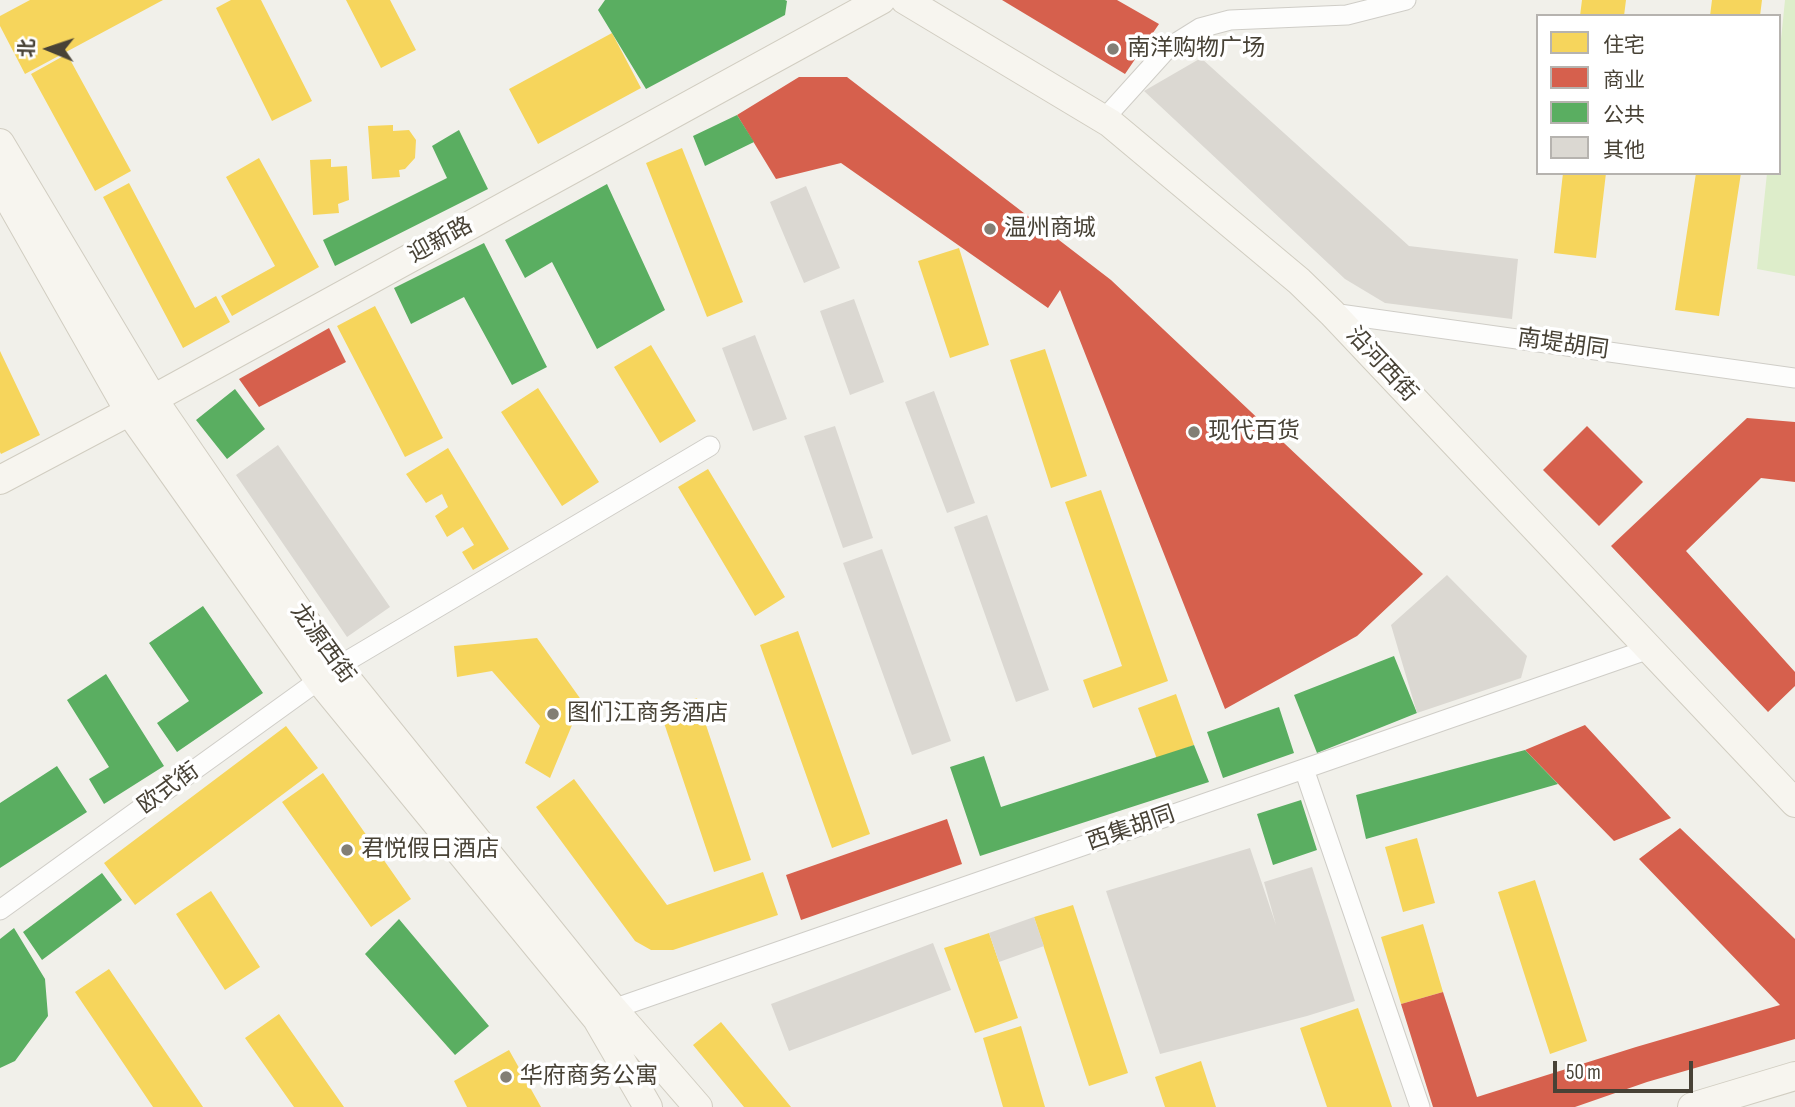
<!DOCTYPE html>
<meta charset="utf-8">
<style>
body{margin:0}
#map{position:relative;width:1795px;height:1107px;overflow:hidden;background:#f1f0ea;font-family:"Sofia Sans Condensed","Noto Sans SC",sans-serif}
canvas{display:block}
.legend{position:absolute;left:1536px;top:14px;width:245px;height:161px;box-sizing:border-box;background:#fff;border:2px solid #b6b3af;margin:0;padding:9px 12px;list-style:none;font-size:21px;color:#484236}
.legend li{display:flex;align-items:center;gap:14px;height:35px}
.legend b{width:35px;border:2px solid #b6b3af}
.north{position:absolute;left:14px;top:14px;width:70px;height:70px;-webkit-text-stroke:5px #fff;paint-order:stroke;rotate:272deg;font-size:19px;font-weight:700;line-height:28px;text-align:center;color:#484236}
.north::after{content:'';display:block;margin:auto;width:24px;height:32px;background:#484236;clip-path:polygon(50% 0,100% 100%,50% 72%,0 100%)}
.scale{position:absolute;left:1553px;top:1061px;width:140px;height:32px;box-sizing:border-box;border:4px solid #484236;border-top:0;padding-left:9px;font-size:21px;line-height:24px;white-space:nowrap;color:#484236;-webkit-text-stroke:5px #fff;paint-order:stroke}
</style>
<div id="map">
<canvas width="1795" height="1107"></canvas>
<ul class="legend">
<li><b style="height:19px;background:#f6d55c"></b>住宅</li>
<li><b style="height:19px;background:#d6604d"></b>商业</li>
<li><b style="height:19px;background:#5aae61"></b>公共</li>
<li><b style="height:19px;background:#dbd8d2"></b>其他</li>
</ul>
<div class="north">北</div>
<div class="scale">50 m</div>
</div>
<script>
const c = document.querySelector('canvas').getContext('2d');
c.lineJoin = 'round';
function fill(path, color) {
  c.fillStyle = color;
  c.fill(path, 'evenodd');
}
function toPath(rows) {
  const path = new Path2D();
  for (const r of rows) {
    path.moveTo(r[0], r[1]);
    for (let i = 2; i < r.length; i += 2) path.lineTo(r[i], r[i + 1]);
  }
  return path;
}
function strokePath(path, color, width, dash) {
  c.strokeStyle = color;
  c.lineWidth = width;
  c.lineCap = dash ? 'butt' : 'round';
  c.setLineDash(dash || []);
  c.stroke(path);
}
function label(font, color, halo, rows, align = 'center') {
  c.font = font + ' "Sofia Sans Condensed","Noto Sans SC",sans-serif';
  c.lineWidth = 7;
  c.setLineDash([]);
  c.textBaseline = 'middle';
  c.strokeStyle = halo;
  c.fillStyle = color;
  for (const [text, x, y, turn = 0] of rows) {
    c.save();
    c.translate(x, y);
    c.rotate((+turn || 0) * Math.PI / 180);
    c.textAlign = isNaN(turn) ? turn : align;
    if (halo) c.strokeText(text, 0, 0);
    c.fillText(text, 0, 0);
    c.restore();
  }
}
fill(toPath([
 [1785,0,1795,0,1795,276,1757,269,1767,173,1779,173,1779,59]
]), '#ddedca');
fill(toPath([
 [30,0,163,0,25,74,0,26,0,16],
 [231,0,261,0,312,101,272,121,216,8],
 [346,0,390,0,416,50,381,68],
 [1582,0,1626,0,1624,16,1580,16],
 [1712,0,1762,0,1760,16,1710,16],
 [612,33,641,88,538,144,509,89],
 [67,54,131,171,95,191,31,74],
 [393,125,393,131,409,130,416,140,415,158,405,169,399,170,400,177,372,179,368,126],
 [682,148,743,302,707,317,646,163],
 [259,158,319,267,232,316,221,296,275,266,226,177],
 [331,159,331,167,347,166,349,200,338,204,339,213,313,215,310,160],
 [1563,173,1606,173,1596,258,1554,253],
 [1696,173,1741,173,1719,316,1675,310],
 [129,183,195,308,216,296,230,322,183,348,103,197],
 [959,248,989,345,950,358,918,261],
 [375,306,443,438,405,457,337,326],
 [651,345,696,421,660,443,614,367],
 [1045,349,1087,476,1051,488,1010,360],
 [0,351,40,435,1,454,0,452],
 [538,388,599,482,562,506,501,412],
 [448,448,509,549,473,570,462,552,474,545,463,527,447,537,435,516,448,507,442,494,426,503,406,474],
 [708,469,785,597,755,616,678,487],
 [1101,490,1168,681,1093,708,1083,680,1122,666,1065,502],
 [798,631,870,834,832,848,760,645],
 [537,638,582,701,550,778,525,763,540,726,492,671,457,677,454,646],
 [1176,694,1194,745,1157,759,1138,708],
 [697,698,751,860,714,872,660,711],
 [286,726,318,768,135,905,104,863],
 [323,773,411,899,371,927,282,802],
 [574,779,667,905,763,872,778,915,673,950,651,950,635,941,536,807],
 [1417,838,1435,903,1403,912,1385,847],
 [1535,880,1587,1041,1550,1054,1498,892],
 [211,891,260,967,225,990,176,914],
 [1073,905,1128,1073,1089,1086,1034,917],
 [1423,924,1443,992,1401,1004,1381,937],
 [989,933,1018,1018,975,1033,944,948],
 [109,969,203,1107,153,1107,75,992],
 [1358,1008,1392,1107,1327,1107,1300,1028],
 [279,1014,344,1107,294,1107,245,1038],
 [721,1022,791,1107,744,1107,693,1045],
 [1021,1026,1045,1107,1003,1107,983,1038],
 [509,1050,541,1107,467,1107,454,1081],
 [1201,1061,1216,1107,1165,1107,1155,1077]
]), '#f6d55c');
fill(toPath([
 [1002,0,1117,0,1159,24,1125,74],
 [799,77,847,77,1111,280,1423,574,1357,636,1225,709,1060,290,1048,308,841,163,776,179,737,115],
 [329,328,346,362,259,407,239,379],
 [1747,418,1795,422,1795,482,1761,478,1686,551,1795,672,1795,686,1768,712,1611,546],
 [1587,426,1643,482,1599,526,1543,470],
 [1585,725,1671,818,1614,841,1525,750],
 [947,819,962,864,801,920,786,875],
 [1680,828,1795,939,1795,1039,1647,1082,1575,1107,1433,1107,1401,1004,1443,992,1477,1097,1636,1047,1780,1005,1639,859]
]), '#d6604d');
fill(toPath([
 [605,0,785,0,787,1,785,15,646,89,598,10],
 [737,115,754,142,705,166,693,136],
 [459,130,488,189,335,266,323,240,447,178,432,146],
 [607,184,665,310,597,349,552,262,525,278,505,240],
 [484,243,547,367,512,385,464,297,411,324,394,288],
 [235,389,265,429,227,459,196,420],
 [203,606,263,693,177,752,157,723,189,701,149,643],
 [1394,656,1417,713,1317,753,1294,695],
 [106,674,164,766,104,804,89,779,109,767,67,700],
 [1279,707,1294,753,1223,778,1207,732],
 [1194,745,1209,782,980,856,950,767,984,756,1001,807],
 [1525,750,1558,784,1366,839,1356,795],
 [57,766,87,812,0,868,0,803],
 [1301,800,1317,850,1273,865,1257,814],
 [102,873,122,900,42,960,23,932],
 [399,919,489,1026,455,1055,365,954],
 [14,928,45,979,48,1016,15,1061,0,1068,0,939]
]), '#5aae61');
fill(toPath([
 [1201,58,1409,246,1518,259,1512,319,1385,303,1345,279,1144,91],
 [806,186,840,268,804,283,770,202],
 [854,299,884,382,850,395,820,311],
 [755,335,787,419,753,431,722,348],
 [934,391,975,503,947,513,905,402],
 [835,426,873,538,843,548,804,436],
 [278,445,390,607,347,637,236,475],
 [987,515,1049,690,1016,702,954,527],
 [882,549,951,741,912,755,843,563],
 [1447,575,1527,656,1521,678,1417,713,1391,625],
 [1250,848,1276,925,1264,882,1312,867,1355,1001,1307,1016,1160,1054,1106,891],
 [1034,917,1044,946,999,962,989,933],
 [933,943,951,990,789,1051,771,1004]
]), '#dbd8d2');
const street = toPath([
 [1104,119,1168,48,1200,28,1230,20,1347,15,1406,0],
 [1332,313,1795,378],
 [1304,769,1420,1107],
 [0,910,337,667,710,446],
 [613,1009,1649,649]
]);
const secondary = toPath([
 [905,0,1110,123,1299,281,1332,313,1795,803],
 [0,143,153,399,337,667,613,1009,698,1107],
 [0,184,129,411,320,681,597,1019,648,1107],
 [0,480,153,399,881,0],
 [1692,1107,1795,1076]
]);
strokePath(street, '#cfcdc7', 21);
strokePath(secondary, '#d1cdc1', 30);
strokePath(street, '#fdfdfc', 19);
strokePath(secondary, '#f7f5ef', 28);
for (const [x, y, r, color] of [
 [1113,49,7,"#837f75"],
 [990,229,7,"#837f75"],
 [1194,432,7,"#837f75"],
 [553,714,7,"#837f75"],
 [347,850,7,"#837f75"],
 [506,1077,7,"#837f75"]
]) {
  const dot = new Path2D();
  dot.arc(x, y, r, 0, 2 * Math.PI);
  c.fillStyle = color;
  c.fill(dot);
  strokePath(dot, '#fff', 2.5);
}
label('23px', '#484236', '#fff', [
 ["南洋购物广场",1127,49],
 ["温州商城",1004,229],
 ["现代百货",1208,432],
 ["图们江商务酒店",567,714],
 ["君悦假日酒店",361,850],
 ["华府商务公寓",520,1077]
], 'left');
label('23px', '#484236', '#fff', [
 ["迎新路",441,241,-29],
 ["南堤胡同",1563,345,8],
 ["沿河西街",1381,365,47],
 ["龙源西街",322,644,54],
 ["欧式街",169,789,-36],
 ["西集胡同",1131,829,-19]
]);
</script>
